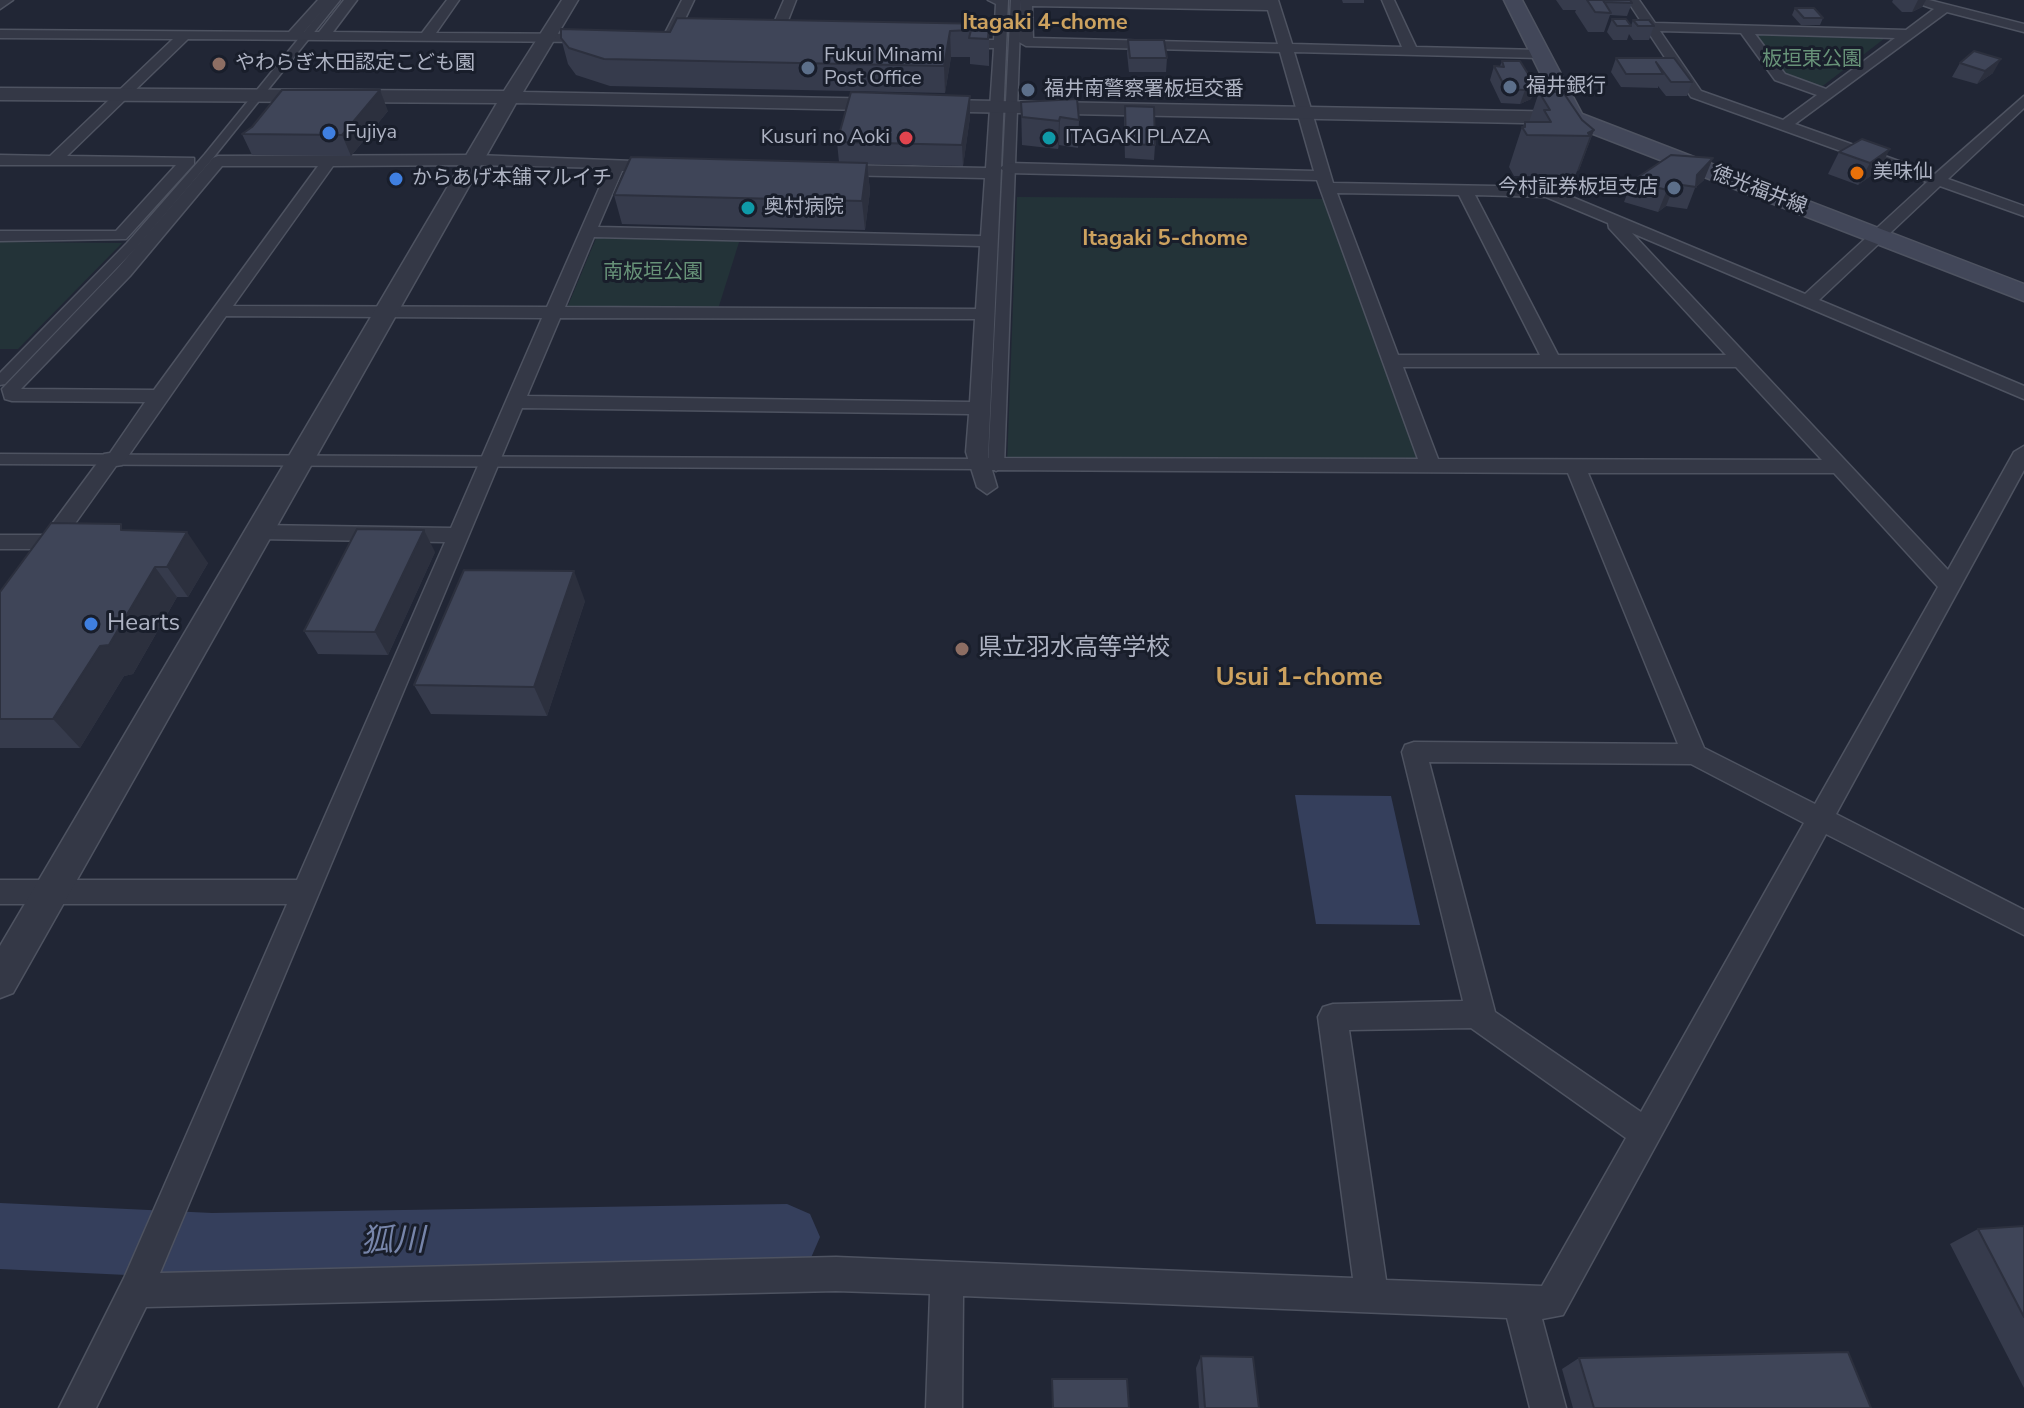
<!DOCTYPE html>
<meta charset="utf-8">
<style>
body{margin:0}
canvas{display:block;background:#212635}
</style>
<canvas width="2024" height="1408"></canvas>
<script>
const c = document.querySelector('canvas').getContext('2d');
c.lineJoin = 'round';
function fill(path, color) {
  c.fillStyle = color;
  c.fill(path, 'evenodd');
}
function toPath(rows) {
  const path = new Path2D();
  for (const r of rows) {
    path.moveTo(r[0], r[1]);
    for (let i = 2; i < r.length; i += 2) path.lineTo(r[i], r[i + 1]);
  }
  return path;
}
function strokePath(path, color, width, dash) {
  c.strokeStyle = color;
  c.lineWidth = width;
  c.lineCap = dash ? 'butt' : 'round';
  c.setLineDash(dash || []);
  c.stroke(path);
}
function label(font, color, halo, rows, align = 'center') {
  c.font = font + ' "Nunito Sans","Noto Sans JP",sans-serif';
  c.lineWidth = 6;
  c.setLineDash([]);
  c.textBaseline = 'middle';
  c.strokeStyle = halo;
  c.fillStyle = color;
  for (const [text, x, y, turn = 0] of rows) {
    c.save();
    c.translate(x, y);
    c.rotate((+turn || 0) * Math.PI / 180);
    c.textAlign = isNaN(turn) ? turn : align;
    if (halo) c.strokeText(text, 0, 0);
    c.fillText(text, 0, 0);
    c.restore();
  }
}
fill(toPath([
 [1754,33,1885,38,1820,88,1786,77],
 [1017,197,1331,199,1430,465,1007,466],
 [597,236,740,239,718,309,567,308],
 [0,242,122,243,18,349,0,349]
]), '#233338');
fill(toPath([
 [1295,795,1391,796,1420,925,1316,924]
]), '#353f5c');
fill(toPath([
 [0,1203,212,1213,787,1204,810,1214,820,1237,810,1260,787,1270,212,1279,0,1269,0,1203]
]), '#353f5c');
const pedestrian = toPath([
 [330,0,340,0,213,158,135,249,5,384,0,385,0,373,127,243,205,154,330,0],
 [1011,0,1021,0,1004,466,996,471,988,466,1011,0],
 [0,454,980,459,988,464,980,469,0,464,0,454]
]);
const minor = toPath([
 [0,0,13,0,0,9,0,0],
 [318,0,331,0,304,32,319,32,344,0,357,0,333,32,422,33,447,0,459,0,436,33,594,34,601,38,594,42,188,39,67,156,194,158,194,164,126,239,0,241,0,231,116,231,176,165,0,165,0,155,50,156,173,39,0,38,0,30,289,32,318,0],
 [682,0,694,0,674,42,664,42,662,39,682,0],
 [784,0,796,0,780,41,768,44,766,41,784,0],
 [988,0,1008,0,1001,167,1008,163,1314,171,1280,52,1026,46,1019,42,1021,0,1278,0,1292,44,1402,47,1382,0,1394,0,1416,47,1540,50,1547,54,1540,58,1294,52,1333,183,1548,187,1805,294,1927,182,1691,97,1627,0,1639,0,1655,23,1906,30,1934,9,1908,0,1929,0,2024,24,2024,32,1947,12,1795,124,1935,174,2024,96,2024,108,1948,179,2024,206,2024,216,1940,186,1819,300,2024,386,2024,399,1632,233,1948,570,2014,452,2024,446,2024,470,1836,814,2024,910,2024,935,1826,834,1563,1315,1542,1319,1566,1408,1530,1408,1507,1318,963,1296,962,1408,926,1408,930,1294,836,1291,146,1307,96,1408,59,1408,124,1278,287,904,0,904,0,880,297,880,445,542,258,539,251,537,247,532,251,527,258,525,451,528,542,318,226,316,122,465,116,466,54,553,46,555,36,549,0,549,0,535,44,535,104,454,110,453,145,402,12,401,5,399,2,389,118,268,213,158,218,156,475,155,660,162,668,167,665,170,622,171,598,227,981,236,985,178,837,175,829,170,837,165,986,168,994,48,958,48,951,44,958,40,994,40,996,4,988,0],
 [1032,6,1268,10,1278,44,1033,38,1032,6],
 [1660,31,1741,33,1775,80,1817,95,1783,120,1701,91,1660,31],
 [1755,34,1895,38,1826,89,1785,74,1755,34],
 [475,165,608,168,547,307,233,306,333,166,475,165],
 [222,166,318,166,154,390,21,389,130,276,222,166],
 [1001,169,1008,173,1317,180,1418,459,988,458,1001,169],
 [1337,193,1459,195,1540,355,1398,355,1337,193],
 [1475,195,1546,197,1608,223,1609,228,1726,355,1558,355,1475,195],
 [594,237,980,246,976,309,565,307,594,237],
 [560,318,975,319,970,402,527,396,560,318],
 [1403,367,1736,367,1822,460,1438,459,1403,367],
 [522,408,969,414,966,452,977,487,987,494,997,487,992,470,1568,473,1678,744,1414,742,1405,745,1402,752,1463,1001,1333,1004,1323,1007,1318,1017,1353,1278,836,1257,160,1273,522,408],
 [1588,473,1834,473,1938,587,1815,804,1704,748,1588,473],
 [1429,762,1691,764,1804,823,1641,1112,1495,1012,1429,762],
 [1471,1028,1626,1138,1542,1286,1386,1280,1349,1030,1471,1028]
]);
const tertiary = toPath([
 [562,0,578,0,523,92,1573,112,1583,118,1573,124,516,103,13,993,0,998,0,946,497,103,0,100,0,88,504,91,562,0]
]);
const secondary = toPath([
 [1504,0,1522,0,1582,114,2024,284,2024,301,1565,123,1504,0]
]);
strokePath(pedestrian, '#4e5361', 3);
strokePath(minor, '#4e5361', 3);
strokePath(tertiary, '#4e5361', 3);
strokePath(secondary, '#4e5361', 3);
fill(pedestrian, '#343846');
fill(minor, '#343846');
fill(tertiary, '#343846');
fill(secondary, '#424759');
fill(toPath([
 [1342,0,1364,0,1364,3,1343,3],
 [1556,0,1630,0,1632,3,1627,16,1610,15,1604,32,1588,32,1575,12,1576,10,1563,10],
 [1893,0,1926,0,1922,7,1912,12,1902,12,1892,2],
 [1795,8,1823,18,1820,25,1801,25,1792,15],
 [1612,19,1631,26,1633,20,1654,26,1649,40,1633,40,1629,34,1627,40,1613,40,1607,32],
 [989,24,989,66,970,64,970,57,951,57,945,93,610,86,576,75,568,64,561,38,670,32],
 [1128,40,1167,58,1166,72,1129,72,1127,53],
 [1616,58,1674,58,1692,82,1687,96,1666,96,1658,86,1658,88,1621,87,1611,72],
 [1502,61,1535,85,1531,99,1520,104,1501,103,1490,80,1494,66,1500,66],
 [1960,63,1993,73,1977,84,1952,77],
 [1539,92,1582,120,1594,130,1579,170,1577,171,1575,176,1514,176,1509,167,1522,127,1523,127,1525,122,1529,122],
 [1021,102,1079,120,1078,148,1059,145,1058,149,1022,145],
 [1125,106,1155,145,1154,160,1125,158,1124,120],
 [388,111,351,156,252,155,242,134],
 [970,117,963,166,867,164,870,191,865,230,622,224,614,195,839,162,837,142],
 [1862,139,1879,170,1858,185,1828,174,1839,152],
 [1704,180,1695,188,1687,209,1666,206,1658,212,1624,202,1632,181],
 [125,530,208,563,188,597,177,597,133,674,124,676,80,748,0,748,0,592],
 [435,552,388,655,318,654,304,631],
 [585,601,547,716,431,714,414,685],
 [2024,1226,2024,1388,1950,1244,1978,1229],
 [1201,1356,1259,1408,1199,1408,1196,1368],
 [1579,1358,1871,1408,1573,1408,1562,1369]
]), '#363b4c');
fill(toPath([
 [1918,0,1926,0,1922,7,1912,12],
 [950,31,951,57,945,93,944,66],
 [2001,59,1993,73,1977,84,1985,71],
 [1535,85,1531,99,1520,104,1525,90],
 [380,90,388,111,351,156,342,135],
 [970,96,970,117,963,166,962,145],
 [1060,117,1059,145,1058,149,1059,121],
 [1594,130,1579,170,1577,171,1590,136,1588,133],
 [1890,149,1879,170,1858,185,1870,163],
 [1713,158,1704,180,1695,188,1697,175],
 [867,163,870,191,865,230,862,201],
 [1675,184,1666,206,1658,212,1667,190],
 [424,530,435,552,388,655,375,632],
 [187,532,208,563,188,597,167,567],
 [155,567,177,597,133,674,124,676,80,748,53,719,100,646],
 [574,571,585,601,547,716,534,687]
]), '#2c303e');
const building = toPath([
 [1587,0,1603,0,1611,13,1595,12,1587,0],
 [1603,0,1630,0,1632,3,1604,2,1603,0],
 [1795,8,1814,8,1823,18,1804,18,1795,8],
 [677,18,989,24,988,39,969,38,971,30,950,31,944,66,604,59,569,48,561,38,561,29,670,32,677,18],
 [1612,19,1626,19,1631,26,1617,26,1612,19],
 [1633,20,1649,20,1654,26,1638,26,1633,20],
 [1128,40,1164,40,1167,58,1130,58,1128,40],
 [1974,51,2001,59,1985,71,1960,63,1974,51],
 [1616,58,1674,58,1692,82,1671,82,1656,62,1663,74,1626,74,1616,58],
 [1502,61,1520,61,1535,85,1525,90,1506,89,1494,66,1504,67,1502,61],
 [282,90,380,90,342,135,242,134,252,127,282,90],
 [851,92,970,96,962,145,837,142,851,92],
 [1539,92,1563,92,1582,120,1594,130,1588,133,1590,136,1527,135,1522,127,1525,127,1525,122,1551,122,1544,110,1550,110,1539,92],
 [1077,99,1079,120,1060,117,1059,121,1022,117,1021,102,1077,99],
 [1125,106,1154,107,1155,145,1126,144,1125,106],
 [1862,139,1890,149,1870,163,1839,152,1862,139],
 [1671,155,1713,158,1697,175,1696,187,1675,184,1667,190,1632,181,1671,155],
 [631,157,867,163,862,201,614,195,631,157],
 [51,523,121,524,121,530,187,532,167,567,155,567,109,645,100,646,53,719,0,719,0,592,51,523],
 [357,529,424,530,375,632,304,631,357,529],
 [464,570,574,571,534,687,414,685,464,570],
 [2024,1226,2024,1317,1978,1229,2024,1226],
 [1848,1352,1871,1408,1594,1408,1579,1358,1848,1352],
 [1201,1356,1253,1357,1259,1408,1205,1408,1201,1356],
 [1052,1379,1127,1379,1129,1408,1053,1408,1052,1379]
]);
fill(building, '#3f4558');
strokePath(building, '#2c303e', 2);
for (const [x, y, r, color] of [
 [219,64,8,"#8d6e63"],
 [808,68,8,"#5c6f8a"],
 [1510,87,8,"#5c6f8a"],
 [1028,90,8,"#5c6f8a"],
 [329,133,8,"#3f7fe0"],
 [906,138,8,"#e0444e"],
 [1049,138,8,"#0f9aa8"],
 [1857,173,8,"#e8710a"],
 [396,179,8,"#3f7fe0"],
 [1674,188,8,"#5c6f8a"],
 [748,208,8,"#0f9aa8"],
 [91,624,8,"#3f7fe0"],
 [962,649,8,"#8d6e63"]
]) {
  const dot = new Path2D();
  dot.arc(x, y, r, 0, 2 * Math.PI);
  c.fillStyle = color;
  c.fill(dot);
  strokePath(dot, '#191e2b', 3);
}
label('20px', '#aeb3c3', '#191e2b', [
 ["Fukui Minami",824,56],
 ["Post Office",824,79],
 ["やわらぎ木田認定こども園",235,64],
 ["福井銀行",1526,87],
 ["福井南警察署板垣交番",1044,90],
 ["Fujiya",345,133],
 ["Kusuri no Aoki",890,138,"right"],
 ["ITAGAKI PLAZA",1065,138],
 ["美味仙",1873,173],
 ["からあげ本舗マルイチ",412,179],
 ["今村証券板垣支店",1658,188,"right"],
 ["奥村病院",764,208]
], 'left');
label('20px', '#679278', '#191e2b', [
 ["板垣東公園",1812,60],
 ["南板垣公園",653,273]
]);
label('20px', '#aeb3c3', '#191e2b', [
 ["徳光福井線",1759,191,21]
]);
label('bold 22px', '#cda25f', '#191e2b', [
 ["Itagaki 4-chome",1045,24],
 ["Itagaki 5-chome",1165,240]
]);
label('24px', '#aeb3c3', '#191e2b', [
 ["Hearts",107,624],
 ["県立羽水高等学校",978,649]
], 'left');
label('bold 26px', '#cda25f', '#191e2b', [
 ["Usui 1-chome",1299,679]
]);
label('italic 32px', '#7785aa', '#191e2b', [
 ["狐川",393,1243,-1]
]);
</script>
